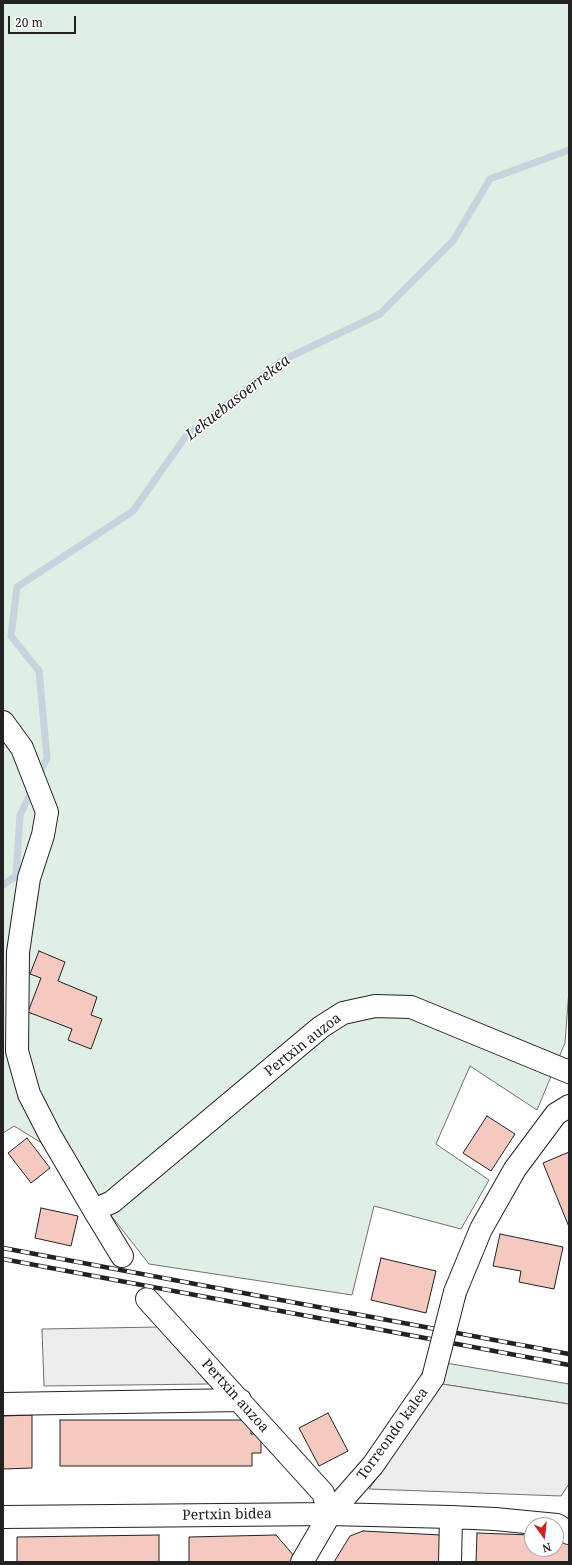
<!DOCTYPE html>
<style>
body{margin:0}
#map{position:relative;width:572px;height:1565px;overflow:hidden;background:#fff;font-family:"Noto Serif",serif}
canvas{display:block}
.frame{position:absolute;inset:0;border:4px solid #222;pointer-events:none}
.north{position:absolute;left:524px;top:1517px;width:40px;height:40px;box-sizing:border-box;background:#fff;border:1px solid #a7a7a7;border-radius:50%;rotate:165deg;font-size:11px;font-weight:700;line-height:16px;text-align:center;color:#222}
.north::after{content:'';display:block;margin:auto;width:14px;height:18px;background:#c62828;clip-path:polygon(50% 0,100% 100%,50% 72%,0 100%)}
.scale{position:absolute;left:8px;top:16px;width:68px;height:18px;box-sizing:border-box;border:2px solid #222;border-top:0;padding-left:5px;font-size:12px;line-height:14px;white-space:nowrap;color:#222;-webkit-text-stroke:3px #fff;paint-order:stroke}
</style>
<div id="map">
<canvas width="572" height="1565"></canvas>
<div class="frame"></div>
<div class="north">N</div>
<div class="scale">20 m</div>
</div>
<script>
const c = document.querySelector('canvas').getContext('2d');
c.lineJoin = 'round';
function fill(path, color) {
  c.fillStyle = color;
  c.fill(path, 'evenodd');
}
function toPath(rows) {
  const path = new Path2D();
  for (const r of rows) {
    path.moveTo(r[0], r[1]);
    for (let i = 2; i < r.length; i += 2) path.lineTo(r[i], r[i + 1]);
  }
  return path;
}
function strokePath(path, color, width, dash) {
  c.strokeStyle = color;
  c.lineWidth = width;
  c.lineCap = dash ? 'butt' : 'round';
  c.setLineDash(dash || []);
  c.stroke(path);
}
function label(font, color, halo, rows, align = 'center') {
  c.font = font + ' "Noto Serif",serif';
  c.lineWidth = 3;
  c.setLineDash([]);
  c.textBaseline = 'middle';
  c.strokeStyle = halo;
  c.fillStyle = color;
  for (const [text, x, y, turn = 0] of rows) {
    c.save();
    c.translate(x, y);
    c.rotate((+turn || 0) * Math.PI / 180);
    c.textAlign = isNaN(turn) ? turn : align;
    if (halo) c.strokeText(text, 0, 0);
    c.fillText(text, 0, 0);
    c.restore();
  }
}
const green = toPath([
 [3,3,569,3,569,990,565,1043,537,1110,470,1066,436,1144,489,1180,461,1229,374,1206,352,1295,149,1264,66,1158,14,1126,3,1133,3,3],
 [446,1363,569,1384,569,1404,442,1384,446,1363]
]);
fill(green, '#e0efe3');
strokePath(green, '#6f6f6f', 1);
const parking = toPath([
 [160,1327,208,1384,44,1386,42,1329,160,1327],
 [442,1384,569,1404,569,1484,561,1496,369,1489,442,1384]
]);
fill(parking, '#ededed');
strokePath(parking, '#6f6f6f', 1);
strokePath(toPath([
 [38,777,47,758,39,671,11,636,17,587,133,511,186,436,281,361,380,314,453,241,490,179,569,150],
 [3,885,16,876,20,815,33,788]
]), '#c7d3dd', 7);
const building = toPath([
 [39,951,65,962,58,981,97,997,91,1015,102,1019,91,1049,68,1040,72,1029,28,1012,41,978,30,974,39,951],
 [487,1116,515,1134,491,1171,463,1153,487,1116],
 [27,1138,50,1168,31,1183,8,1153,27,1138],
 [569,1152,569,1227,543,1163,569,1152],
 [41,1208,78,1216,71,1246,35,1238,41,1208],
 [500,1234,563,1247,554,1289,519,1282,521,1271,493,1266,500,1234],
 [381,1258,436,1271,426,1313,371,1300,381,1258],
 [328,1413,348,1451,319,1466,299,1428,328,1413],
 [32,1415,32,1468,3,1469,3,1416,32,1415],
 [60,1420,251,1420,251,1434,261,1434,261,1453,252,1453,252,1466,60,1466,60,1420],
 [363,1531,441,1535,440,1562,334,1562,350,1536,363,1531],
 [477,1533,532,1535,532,1549,556,1549,556,1536,569,1544,569,1562,476,1562,477,1533],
 [159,1535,159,1562,17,1562,17,1537,159,1535],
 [276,1535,295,1557,292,1562,189,1562,189,1537,276,1535]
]);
fill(building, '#f3c9c0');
strokePath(building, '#222', 1);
const minor = toPath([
 [3,722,22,748,47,812,43,835,29,878,18,952,17,1051,29,1094,50,1135,94,1210,112,1202,321,1027,343,1013,375,1006,411,1007,569,1072],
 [94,1210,122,1256],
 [455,1292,481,1229,515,1169,556,1114,569,1106],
 [147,1299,323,1493,330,1514],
 [3,1404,240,1400],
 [3,1517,330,1514,451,1517,495,1519,557,1525,569,1533],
 [302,1562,330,1514,373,1465,433,1378],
 [450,1562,451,1517]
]);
strokePath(minor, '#222', 24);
strokePath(minor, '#fff', 22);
const rail = toPath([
 [3,1248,569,1354],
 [3,1259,569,1365]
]);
strokePath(rail, '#222', 4.5);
strokePath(rail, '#fff', 3, [9]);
const minorBridge = toPath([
 [433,1378,455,1292]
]);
strokePath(minorBridge, '#222', 24, []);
strokePath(minorBridge, '#fff', 22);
label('14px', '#222', '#fff', [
 ["Pertxin auzoa",303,1045,-38],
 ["Pertxin auzoa",235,1396,48],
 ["Torreondo kalea",393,1434,-54],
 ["Pertxin bidea",227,1515,-1]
]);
label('italic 15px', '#222', '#fff', [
 ["Lekuebasoerrekea",238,398,-38]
]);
</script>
